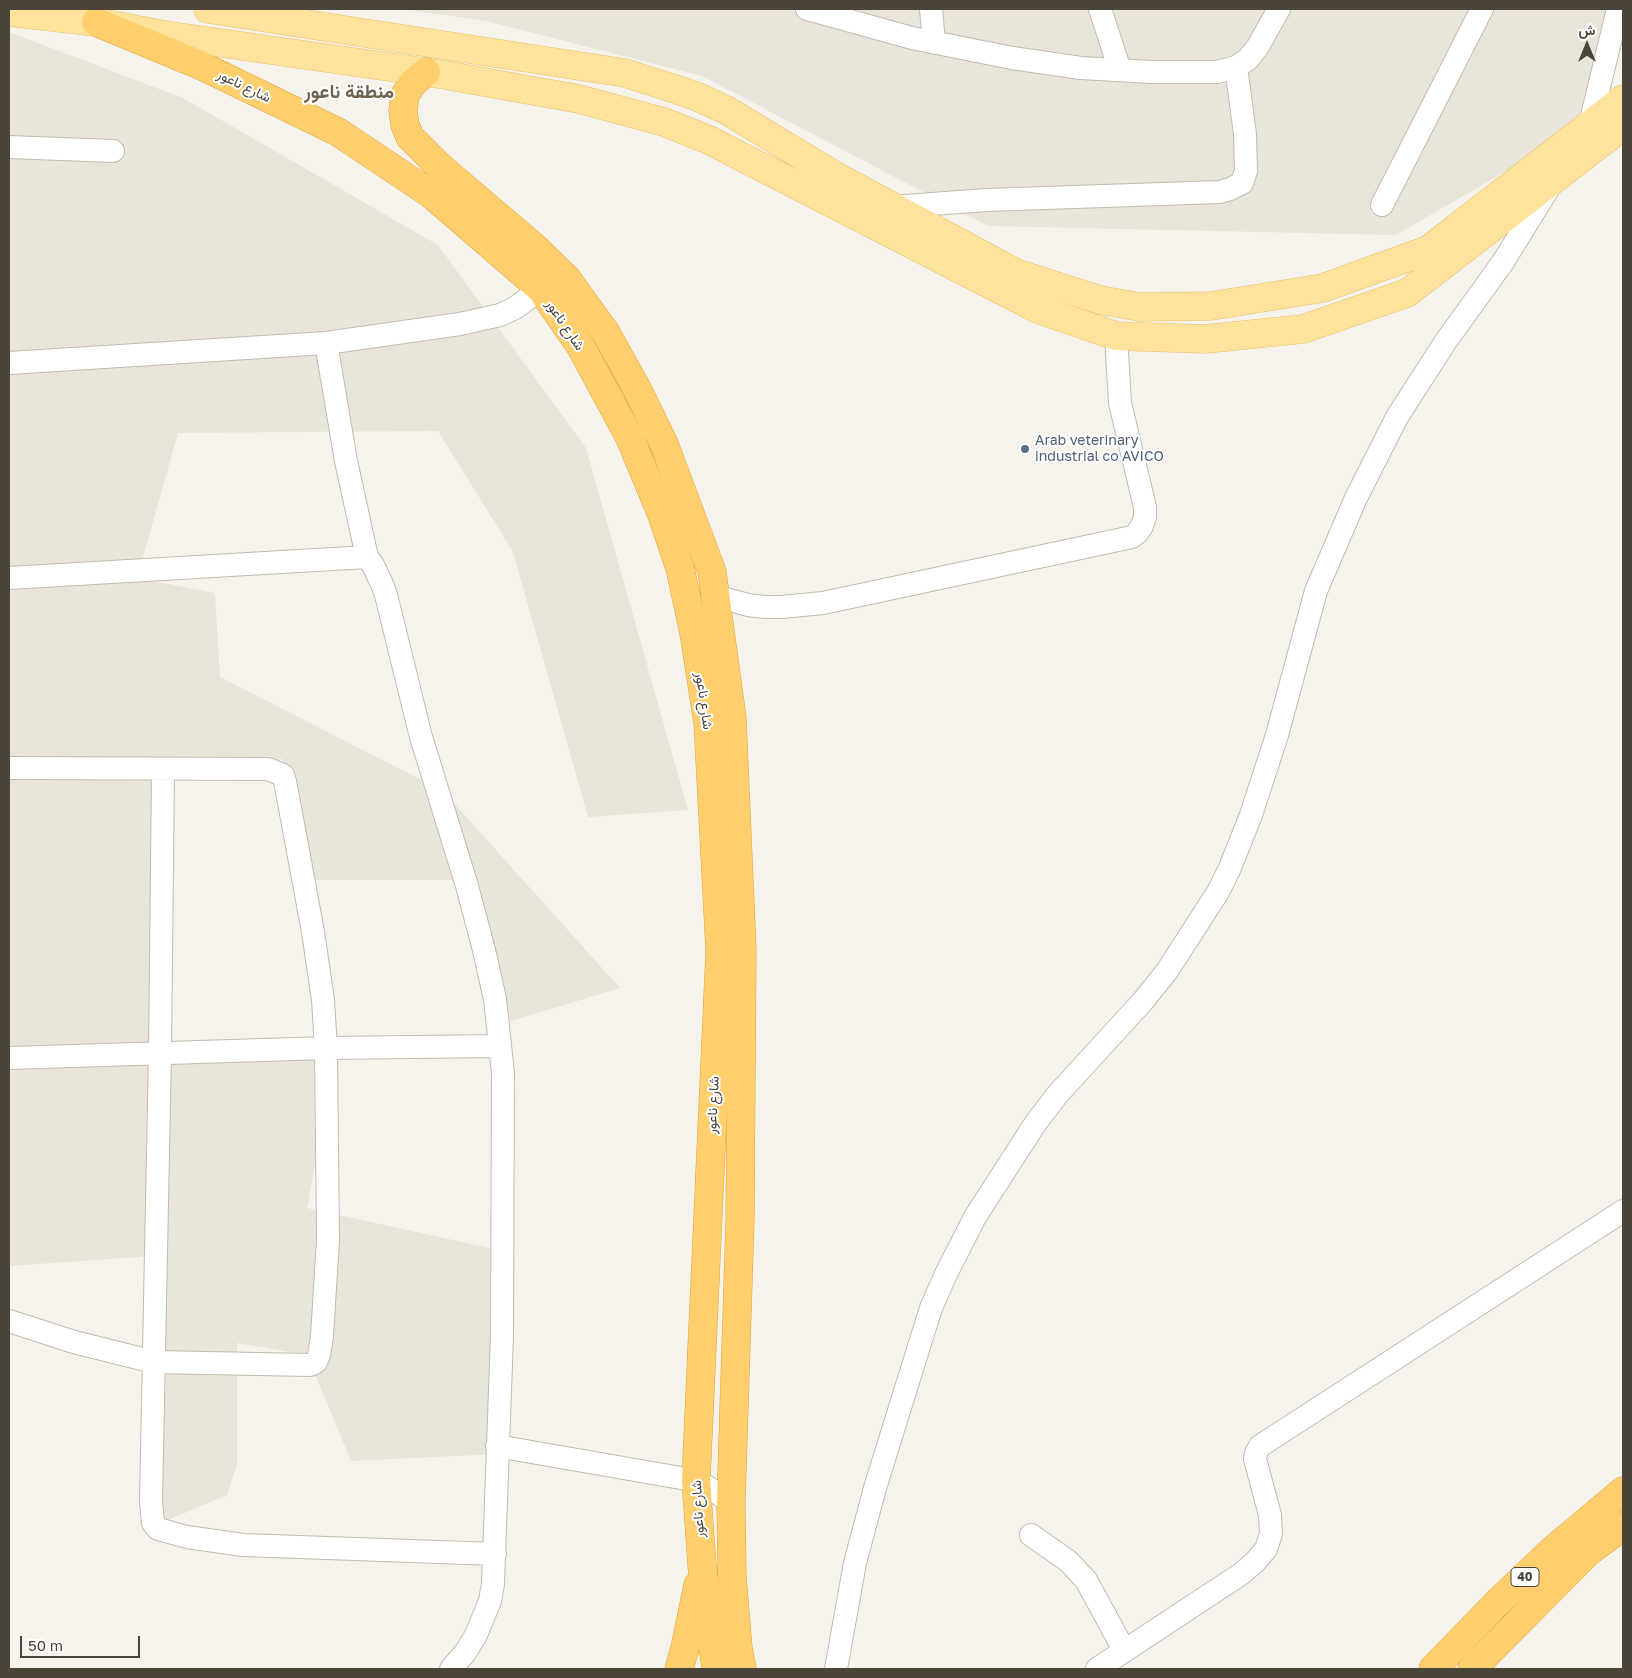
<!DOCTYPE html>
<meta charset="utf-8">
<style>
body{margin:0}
#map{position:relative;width:1632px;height:1678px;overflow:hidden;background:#f6f3ec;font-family:"Golos Text",Vazirmatn,sans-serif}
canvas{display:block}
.frame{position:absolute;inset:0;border:10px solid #4b4439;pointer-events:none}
.north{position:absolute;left:1562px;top:20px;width:50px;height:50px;-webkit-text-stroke:4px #fff;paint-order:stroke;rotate:0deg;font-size:14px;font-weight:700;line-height:20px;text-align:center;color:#4b4439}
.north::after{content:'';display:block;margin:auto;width:18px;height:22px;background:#4b4439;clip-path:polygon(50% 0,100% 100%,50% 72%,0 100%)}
.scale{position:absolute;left:20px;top:1636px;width:120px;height:22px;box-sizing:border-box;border:2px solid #4b4439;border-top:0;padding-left:6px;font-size:15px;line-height:18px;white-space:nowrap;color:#4b4439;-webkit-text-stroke:4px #fff;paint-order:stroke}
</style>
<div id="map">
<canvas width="1632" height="1678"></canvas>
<div class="frame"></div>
<div class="north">ش</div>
<div class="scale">50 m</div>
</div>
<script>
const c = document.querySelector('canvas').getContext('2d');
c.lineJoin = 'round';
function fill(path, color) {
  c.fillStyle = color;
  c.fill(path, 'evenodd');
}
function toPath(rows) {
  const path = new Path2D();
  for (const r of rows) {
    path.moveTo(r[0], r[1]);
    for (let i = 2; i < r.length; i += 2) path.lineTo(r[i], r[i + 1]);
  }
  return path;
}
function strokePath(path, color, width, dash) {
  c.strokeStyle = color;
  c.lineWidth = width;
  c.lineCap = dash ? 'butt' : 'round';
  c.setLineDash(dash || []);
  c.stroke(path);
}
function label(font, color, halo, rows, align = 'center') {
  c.font = font + ' "Golos Text",Vazirmatn,sans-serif';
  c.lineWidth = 4;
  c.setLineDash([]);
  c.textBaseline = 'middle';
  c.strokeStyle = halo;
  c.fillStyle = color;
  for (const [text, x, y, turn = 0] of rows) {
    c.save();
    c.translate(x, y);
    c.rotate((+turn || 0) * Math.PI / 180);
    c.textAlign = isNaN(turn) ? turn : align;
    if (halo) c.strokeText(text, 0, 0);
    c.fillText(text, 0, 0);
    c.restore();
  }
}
fill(toPath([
 [402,9,1617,9,1582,127,1396,235,988,226,702,76,486,21],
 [9,32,183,98,438,245,586,448,688,810,588,817,513,552,438,431,178,433,137,578,215,593,220,677,443,791,620,988,491,1027,457,880,302,880,283,759,169,778,159,1051,334,1061,307,1208,503,1251,498,1454,351,1461,307,1355,237,1343,237,1464,227,1495,152,1527,154,1256,9,1266]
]), '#eae5da');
const minor = toPath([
 [807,9,912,38,1012,58,1081,68,1152,72,1217,72,1236,67,1248,59,1257,48,1279,9],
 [931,9,934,42],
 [1100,9,1120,70],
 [1590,124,1618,9],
 [9,147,113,151],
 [1382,205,1482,9],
 [891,207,987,200,1220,192,1230,189,1242,183,1246,171,1245,134,1236,67],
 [326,343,346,461,367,557],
 [9,363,326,343,460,324,500,315,515,308,541,289],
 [9,578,367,557,373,565,382,584,386,595,421,737,467,886,484,950,495,999,503,1073,502,1335,493,1584,490,1601,476,1635,465,1653,451,1669],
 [716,596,748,605,765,607,782,607,823,603,1132,537,1137,533,1142,526,1145,517,1145,507,1120,403,1116,336],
 [9,768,268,769,283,775,285,781,313,932,323,1000,326,1048,328,1240,322,1336,319,1355,316,1362,310,1365,154,1362,74,1342,9,1321],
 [163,770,160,1053,151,1501,153,1523,158,1529,187,1537,243,1545,495,1554],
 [9,1058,326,1048,500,1046],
 [497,1446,698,1481,731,1502],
 [1031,1535,1068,1561,1086,1580,1124,1650],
 [836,1669,855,1563,875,1488,931,1308,946,1274,975,1217,1035,1124,1057,1095,1143,1001,1167,971,1218,892,1229,870,1251,815,1277,735,1316,591,1356,498,1397,417,1446,341,1503,262,1550,186],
 [1097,1669,1241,1574,1255,1562,1266,1549,1271,1534,1270,1515,1255,1459,1256,1453,1260,1446,1623,1211]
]);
const major = toPath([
 [208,9,625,73,678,90,698,97,728,111,832,174,1016,273,1100,300,1140,307,1211,306,1323,288,1428,250,1623,99],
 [9,12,96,22,165,35,445,75,579,99,664,122,709,140,1038,309,1116,336,1205,339,1303,329,1407,293,1623,126]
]);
const highway = toPath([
 [96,22,200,65,338,132,431,194,541,289,581,347,601,384,630,438,662,515,680,568,694,633,708,723,720,951,696,1480,702,1566,716,1669],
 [426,72,413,83,405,95,403,111,405,125,410,137,439,166,533,246,567,279,606,333,637,389,664,444,712,572,732,718,742,949,740,1220,731,1502,732,1576,738,1648,742,1669],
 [679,1669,685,1648,698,1585],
 [1433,1669,1498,1602,1555,1548,1623,1491],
 [1472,1669,1588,1552,1623,1526]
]);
strokePath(minor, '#c2bbae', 24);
strokePath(major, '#e6c16a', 29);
strokePath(highway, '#e0a43c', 29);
strokePath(minor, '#fff', 22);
strokePath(major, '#ffe39c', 28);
strokePath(highway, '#ffcf6e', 28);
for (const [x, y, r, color] of [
 [1025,449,5,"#5c6f8a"]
]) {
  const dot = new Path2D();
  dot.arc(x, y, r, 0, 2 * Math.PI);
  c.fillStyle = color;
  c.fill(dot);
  strokePath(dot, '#fff', 2);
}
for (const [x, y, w] of [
 [1525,1577,28]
]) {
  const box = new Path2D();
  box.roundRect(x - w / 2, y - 9.5, w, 19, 4);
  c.fillStyle = '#fff';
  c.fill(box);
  strokePath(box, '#4b4439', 1);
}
label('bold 12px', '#4b4439', null, [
 ["40",1525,1577]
]);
label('14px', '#4b4439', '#fff', [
 ["شارع ناعور",244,86,26],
 ["شارع ناعور",565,325,56],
 ["شارع ناعور",704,701,82],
 ["شارع ناعور",713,1105,-87],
 ["شارع ناعور",698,1509,-93]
]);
label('14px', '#4e5e75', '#fff', [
 ["Arab veterinary",1035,441],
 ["industrial co AVICO",1035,457]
], 'left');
label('bold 19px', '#6e6250', '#fff', [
 ["منطقة ناعور",349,92]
]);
</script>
